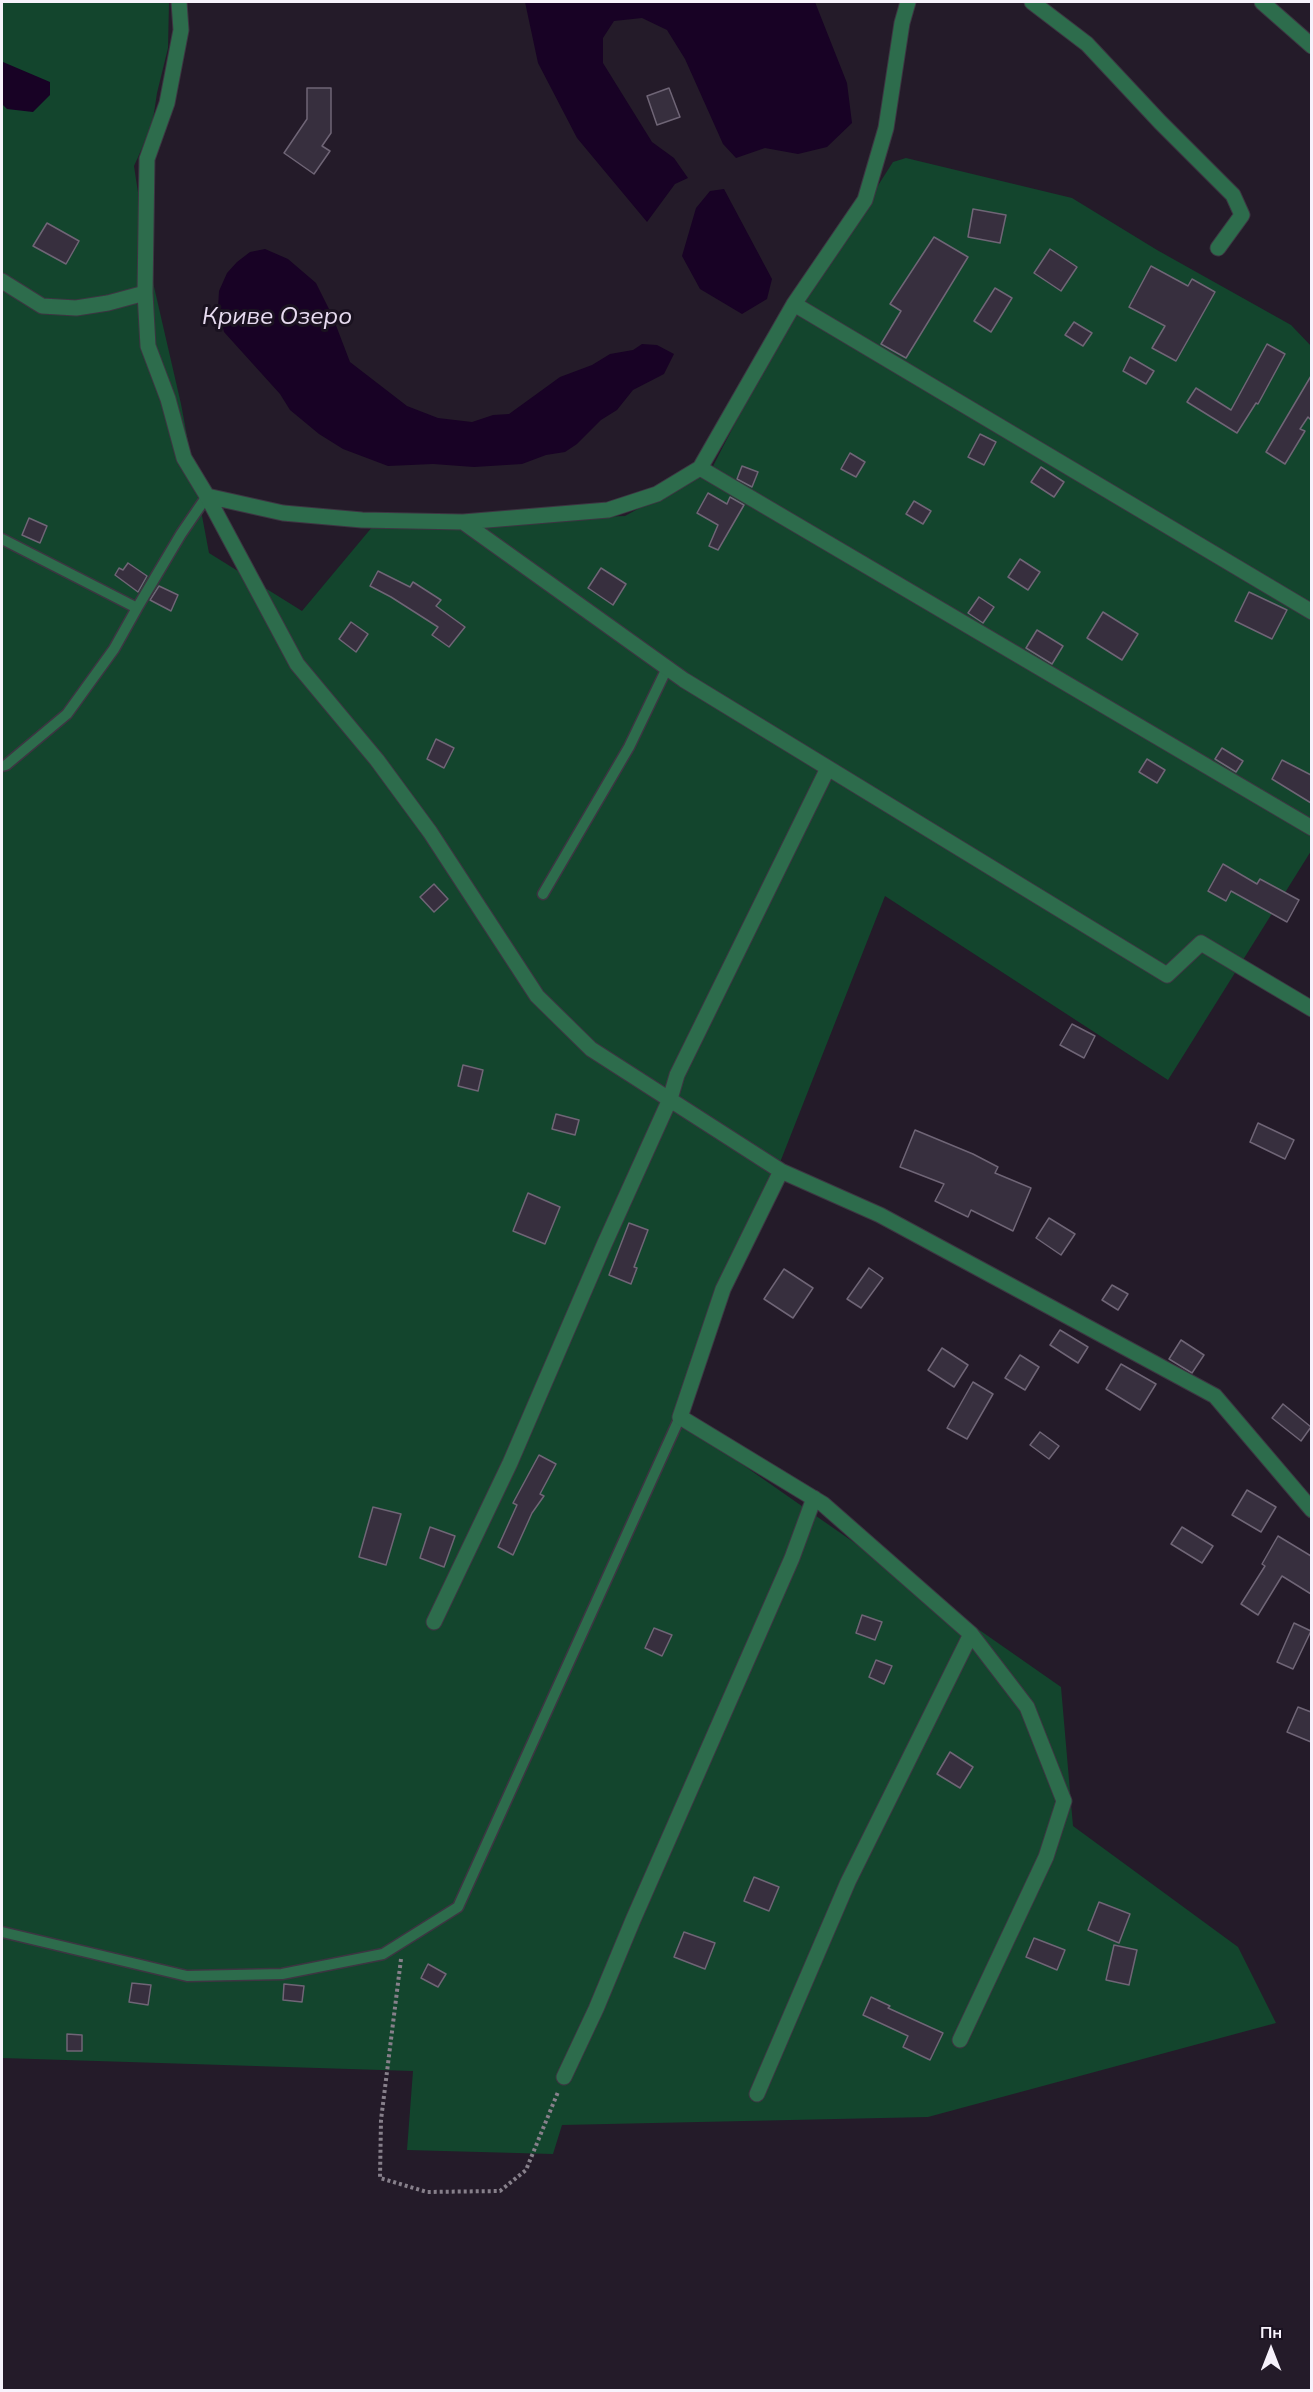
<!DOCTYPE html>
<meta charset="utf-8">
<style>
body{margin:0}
#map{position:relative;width:1313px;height:2392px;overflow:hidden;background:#241b29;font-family:Mulish,sans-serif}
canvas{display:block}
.frame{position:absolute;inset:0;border:3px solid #f7f2fb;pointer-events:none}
.north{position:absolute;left:1241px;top:2320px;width:60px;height:60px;-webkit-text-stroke:4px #1a1220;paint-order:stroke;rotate:0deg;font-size:16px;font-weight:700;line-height:24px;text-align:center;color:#f7f2fb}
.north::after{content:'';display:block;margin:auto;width:21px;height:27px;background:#f7f2fb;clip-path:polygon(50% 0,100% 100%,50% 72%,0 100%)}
</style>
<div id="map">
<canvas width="1313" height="2392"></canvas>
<div class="frame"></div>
<div class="north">Пн</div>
</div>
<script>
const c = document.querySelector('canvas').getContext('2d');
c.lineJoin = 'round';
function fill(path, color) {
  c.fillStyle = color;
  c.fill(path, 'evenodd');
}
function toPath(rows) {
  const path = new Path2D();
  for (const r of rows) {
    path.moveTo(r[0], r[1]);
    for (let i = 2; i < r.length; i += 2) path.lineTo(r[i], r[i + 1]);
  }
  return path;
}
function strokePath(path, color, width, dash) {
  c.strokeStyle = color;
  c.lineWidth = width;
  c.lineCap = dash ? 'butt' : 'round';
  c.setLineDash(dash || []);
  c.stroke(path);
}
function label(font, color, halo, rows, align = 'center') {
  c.font = font + ' Mulish,sans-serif';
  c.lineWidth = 6;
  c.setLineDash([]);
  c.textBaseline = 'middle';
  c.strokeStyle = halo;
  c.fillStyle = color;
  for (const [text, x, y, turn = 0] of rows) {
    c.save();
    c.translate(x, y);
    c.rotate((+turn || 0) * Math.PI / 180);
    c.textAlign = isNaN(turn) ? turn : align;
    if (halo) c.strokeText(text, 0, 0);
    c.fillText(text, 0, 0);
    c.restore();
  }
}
fill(toPath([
 [2,2,169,2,168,48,157,93,152,126,134,166,149,265,181,404,209,553,302,611,373,526,625,516,712,468,774,348,893,162,906,158,1072,198,1157,250,1291,325,1312,347,1311,851,1168,1080,885,896,682,1411,693,1430,1061,1687,1073,1826,1238,1947,1276,2023,928,2117,562,2125,553,2154,407,2150,413,2071,2,2058]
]), '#13452d');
fill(toPath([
 [525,2,815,2,847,83,852,123,827,147,798,154,765,148,736,158,723,144,685,59,667,30,642,18,614,21,603,38,603,63,652,142,674,158,688,178,675,184,647,222,577,138,538,63],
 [3,62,50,82,50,95,33,112,7,109,2,104],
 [724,189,772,279,767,299,742,314,700,289,682,256,696,208,710,191],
 [265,249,288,259,316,283,332,315,350,362,407,406,438,418,472,422,493,415,509,414,560,377,592,365,610,354,633,350,642,344,657,345,674,354,664,374,633,390,617,410,601,420,577,444,565,452,546,455,522,464,474,467,433,464,388,466,343,449,319,434,290,410,280,394,224,332,218,308,219,291,227,273,237,262,250,252]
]), '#180225');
const building = toPath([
 [307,88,331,88,331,133,322,146,330,151,314,174,284,153,307,119,307,88],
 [669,88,680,117,657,125,647,96,669,88],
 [973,209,1006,215,1000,243,968,237,973,209],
 [47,223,79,241,66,264,33,246,47,223],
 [934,237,968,257,906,358,881,344,901,311,890,304,934,237],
 [1050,249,1077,267,1061,291,1034,273,1050,249],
 [1151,266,1188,286,1192,279,1215,292,1176,361,1152,348,1165,326,1129,307,1151,266],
 [995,288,1012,298,991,332,974,321,995,288],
 [1074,322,1092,333,1083,346,1065,335,1074,322],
 [1267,344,1285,354,1258,404,1256,403,1237,433,1187,402,1196,388,1231,410,1267,344],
 [1130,357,1154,371,1146,384,1123,371,1130,357],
 [1311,376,1311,420,1308,417,1300,429,1305,431,1285,464,1266,452,1311,376],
 [980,434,996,442,984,465,968,457,980,434],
 [850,453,865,462,856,477,841,469,850,453],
 [742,466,758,472,752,487,737,479,742,466],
 [1041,467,1064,482,1054,497,1031,482,1041,467],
 [708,493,727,504,730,497,744,505,718,550,709,546,718,525,697,513,708,493],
 [914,501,931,511,923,524,906,514,914,501],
 [29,518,47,526,40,543,22,535,29,518],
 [1020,559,1040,572,1028,590,1008,577,1020,559],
 [128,563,147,576,138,592,115,575,119,568,123,570,128,563],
 [601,568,626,584,613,605,588,588,601,568],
 [378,571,410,587,413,582,441,600,436,606,465,627,449,647,432,635,438,627,391,597,370,586,378,571],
 [159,586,178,595,171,611,150,600,159,586],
 [1249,592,1287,610,1272,639,1235,621,1249,592],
 [979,597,994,607,983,623,968,613,979,597],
 [1103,612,1138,634,1122,660,1087,638,1103,612],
 [351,622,368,634,356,652,339,639,351,622],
 [1037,630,1063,646,1052,664,1026,648,1037,630],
 [436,739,454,748,444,768,427,759,436,739],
 [1222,748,1243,761,1236,772,1215,759,1222,748],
 [1147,759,1165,770,1157,783,1139,772,1147,759],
 [1282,760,1311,775,1311,803,1272,779,1282,760],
 [1223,864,1257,884,1260,879,1299,900,1287,922,1231,891,1226,901,1208,891,1223,864],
 [434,884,448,899,434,912,420,897,434,884],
 [1072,1024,1095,1036,1084,1058,1060,1045,1072,1024],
 [463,1065,483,1070,478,1091,458,1086,463,1065],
 [556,1114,579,1120,575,1135,552,1129,556,1114],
 [1258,1123,1294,1140,1285,1159,1250,1142,1258,1123],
 [915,1130,973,1154,998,1167,995,1173,1031,1188,1013,1231,971,1210,968,1217,935,1201,944,1184,900,1167,915,1130],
 [528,1193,560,1207,545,1244,513,1231,528,1193],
 [1049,1218,1075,1234,1061,1255,1036,1238,1049,1218],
 [629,1223,648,1230,634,1267,637,1268,631,1284,609,1275,629,1223],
 [869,1268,883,1278,861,1308,847,1299,869,1268],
 [784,1269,813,1288,793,1318,764,1299,784,1269],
 [1112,1285,1128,1294,1118,1310,1102,1300,1112,1285],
 [1060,1330,1088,1347,1078,1363,1050,1345,1060,1330],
 [1181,1340,1204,1355,1192,1373,1169,1359,1181,1340],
 [942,1348,968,1365,954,1387,928,1370,942,1348],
 [1020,1355,1039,1367,1025,1390,1005,1378,1020,1355],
 [1121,1364,1156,1384,1140,1410,1106,1389,1121,1364],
 [973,1382,993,1394,967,1439,947,1428,973,1382],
 [1283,1404,1311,1427,1301,1441,1272,1418,1283,1404],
 [1040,1432,1059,1446,1049,1459,1030,1445,1040,1432],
 [539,1455,556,1464,540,1494,544,1496,532,1513,513,1555,498,1547,517,1505,513,1503,539,1455],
 [1247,1490,1276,1507,1261,1532,1232,1515,1247,1490],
 [373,1507,401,1514,386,1565,359,1557,373,1507],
 [430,1527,455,1536,444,1567,420,1558,430,1527],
 [1182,1527,1213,1546,1202,1563,1171,1544,1182,1527],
 [1278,1536,1311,1556,1311,1594,1282,1576,1258,1615,1241,1604,1265,1566,1262,1564,1278,1536],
 [862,1615,882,1622,875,1640,856,1633,862,1615],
 [1294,1623,1311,1631,1293,1669,1277,1662,1294,1623],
 [654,1628,672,1635,662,1656,645,1648,654,1628],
 [876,1660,892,1666,884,1684,869,1677,876,1660],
 [1298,1707,1311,1712,1311,1742,1287,1732,1298,1707],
 [950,1752,973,1767,960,1788,937,1774,950,1752],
 [754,1877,779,1887,769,1911,744,1901,754,1877],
 [1099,1902,1130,1914,1119,1943,1088,1930,1099,1902],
 [684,1932,715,1943,705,1969,674,1957,684,1932],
 [1034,1938,1065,1950,1057,1970,1026,1957,1034,1938],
 [1114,1945,1137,1950,1129,1985,1106,1980,1114,1945],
 [428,1964,446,1974,438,1987,421,1978,428,1964],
 [132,1983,151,1985,148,2005,129,2002,132,1983],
 [284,1984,304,1986,302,2002,283,2000,284,1984],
 [871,1997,890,2006,888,2008,943,2033,930,2060,903,2047,908,2036,863,2015,871,1997],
 [67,2034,82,2035,82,2051,67,2051,67,2034]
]);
fill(building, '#372f3e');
strokePath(building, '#6f6576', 1.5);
const service = toPath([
 [2,539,137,608,181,534,207,496],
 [2,766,6,765,67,714,114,649,137,608],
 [543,894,629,747,668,666],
 [2,1932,187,1976,282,1974,383,1954,458,1907,680,1417]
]);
const minor = toPath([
 [179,2,181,30,167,103,147,159,145,293,148,346,168,399,184,458,207,496,297,664,377,760,430,832,537,996,591,1049,781,1171,880,1215,1215,1396,1312,1510],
 [1032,2,1087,44,1160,122,1233,195,1242,215,1218,248],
 [1262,2,1312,46],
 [2,281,42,306,76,308,108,303,145,293],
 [794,304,1312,612],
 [700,468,1312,828],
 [207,496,283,513,362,520,463,522,608,510,657,494,700,468,794,304,865,200,886,128,902,23,908,2],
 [463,522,684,680,1167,975,1201,943,1312,1009],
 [781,1171,723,1289,680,1417,823,1504,971,1634,1027,1707,1064,1801,1046,1857,960,2040],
 [434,1622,510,1463,604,1245,670,1099,677,1075,828,768],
 [564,2077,596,2009,633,1920,792,1558,814,1498],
 [757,2094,848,1882,971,1634]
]);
strokePath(service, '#3d3542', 13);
strokePath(minor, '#3d3542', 17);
strokePath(toPath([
 [401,1959,381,2120,380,2178,427,2192,500,2191,526,2170,558,2092]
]), '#87808b', 4, [3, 3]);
strokePath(service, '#2d6c4c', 10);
strokePath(minor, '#2d6c4c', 15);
label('italic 24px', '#e7dbf0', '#1a1220', [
 ["Криве Озеро",277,317]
]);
</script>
